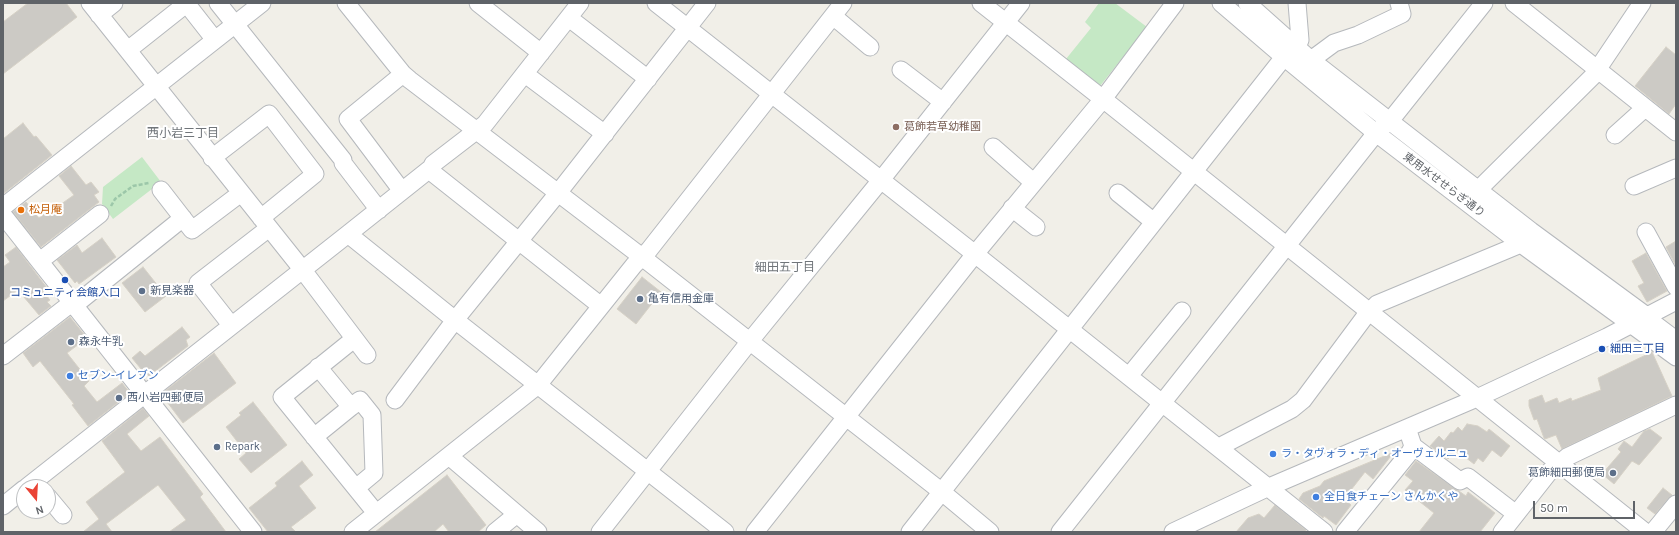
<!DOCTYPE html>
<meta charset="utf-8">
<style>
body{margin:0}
#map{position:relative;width:1679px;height:535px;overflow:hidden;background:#f1efe8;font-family:Karla,sans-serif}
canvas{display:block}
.frame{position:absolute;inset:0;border:4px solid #5f6368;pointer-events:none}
.north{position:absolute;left:16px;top:479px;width:40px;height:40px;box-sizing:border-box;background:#fff;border:1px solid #bfc1c3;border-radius:50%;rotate:162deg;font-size:11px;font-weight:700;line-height:16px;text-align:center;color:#5f6368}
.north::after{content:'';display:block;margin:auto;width:14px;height:18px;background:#ea4335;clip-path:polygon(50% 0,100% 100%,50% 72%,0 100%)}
.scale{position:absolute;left:1533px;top:501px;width:102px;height:18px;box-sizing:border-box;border:2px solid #5f6368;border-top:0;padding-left:5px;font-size:12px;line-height:14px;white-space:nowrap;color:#5f6368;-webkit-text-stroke:3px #fff;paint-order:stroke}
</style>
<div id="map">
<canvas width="1679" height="535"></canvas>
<div class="frame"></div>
<div class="north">N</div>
<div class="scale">50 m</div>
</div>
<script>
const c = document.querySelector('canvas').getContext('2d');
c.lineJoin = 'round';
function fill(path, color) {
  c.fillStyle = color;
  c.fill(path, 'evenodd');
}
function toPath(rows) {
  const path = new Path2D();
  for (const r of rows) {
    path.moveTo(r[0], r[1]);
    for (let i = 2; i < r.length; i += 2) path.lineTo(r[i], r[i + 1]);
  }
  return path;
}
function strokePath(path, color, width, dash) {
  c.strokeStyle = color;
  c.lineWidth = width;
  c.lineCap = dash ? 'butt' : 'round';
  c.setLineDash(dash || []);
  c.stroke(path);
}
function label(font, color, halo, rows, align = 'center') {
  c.font = font + ' Karla,"Noto Sans JP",sans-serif';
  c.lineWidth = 4;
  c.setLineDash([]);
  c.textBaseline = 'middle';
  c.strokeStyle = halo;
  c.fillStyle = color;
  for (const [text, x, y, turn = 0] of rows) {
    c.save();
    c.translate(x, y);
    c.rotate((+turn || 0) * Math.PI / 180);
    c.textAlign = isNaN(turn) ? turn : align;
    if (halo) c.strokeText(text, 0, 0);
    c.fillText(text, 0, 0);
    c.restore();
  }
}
fill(toPath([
 [1099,3,1115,3,1147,27,1100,86,1066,59,1091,28,1085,22],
 [142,157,161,182,113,219,102,204,103,187]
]), '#c5e8c5');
const building = toPath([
 [28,3,66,3,77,17,3,74,3,22,28,3],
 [1666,47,1676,55,1676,104,1669,114,1635,86,1666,47],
 [23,123,34,137,36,136,52,155,3,194,3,139,23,123],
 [71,166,86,185,91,182,99,192,94,195,99,202,41,247,13,212,26,202,39,218,56,205,57,207,74,195,59,176,71,166],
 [102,238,116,257,79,284,77,281,75,283,57,260,77,245,82,253,102,238],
 [1676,241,1676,266,1666,247,1676,241],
 [16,247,47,288,43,291,50,300,47,302,51,306,39,315,18,290,3,301,3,267,10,262,5,255,16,247],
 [1646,253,1667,291,1647,302,1638,286,1644,283,1632,261,1646,253],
 [143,267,166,296,145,312,122,283,143,267],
 [642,277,661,292,636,324,617,309,642,277],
 [70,317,87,338,67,353,89,381,84,386,97,402,122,383,130,393,88,426,72,405,74,404,40,361,33,367,23,353,70,317],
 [182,327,190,337,186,340,188,346,149,376,147,374,146,375,132,358,140,351,145,356,182,327],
 [1652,352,1672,396,1562,449,1556,435,1545,439,1544,438,1537,419,1534,420,1529,406,1529,400,1542,395,1545,403,1557,398,1559,403,1571,398,1572,401,1601,390,1598,378,1652,352],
 [214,353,236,383,183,423,161,394,214,353],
 [253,402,287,445,251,473,239,459,246,453,226,427,241,415,239,413,253,402],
 [143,408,149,416,127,434,141,451,160,437,203,494,200,497,226,532,169,532,186,520,158,485,106,524,112,532,83,532,99,519,86,502,125,472,102,441,143,408],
 [1467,424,1478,426,1487,432,1489,429,1510,446,1501,457,1492,450,1483,462,1478,458,1474,464,1456,450,1448,459,1430,446,1439,436,1444,441,1451,432,1453,433,1458,427,1462,431,1467,424],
 [1650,429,1662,438,1639,465,1632,461,1614,484,1602,474,1621,452,1618,449,1624,441,1632,447,1644,431,1650,429],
 [1394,452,1373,479,1365,472,1344,499,1351,505,1336,525,1324,516,1323,518,1299,499,1303,493,1320,486,1324,481,1394,452],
 [302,461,313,475,299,486,316,508,291,527,296,532,268,532,249,508,277,486,275,483,302,461],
 [1416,461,1466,496,1468,492,1495,513,1480,532,1419,532,1434,513,1405,490,1413,481,1405,475,1416,461],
 [447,475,486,525,478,532,449,532,443,524,434,532,375,532,447,475],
 [1663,488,1672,495,1655,514,1647,508,1663,488],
 [1275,505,1306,530,1304,532,1236,532,1248,518,1259,514,1264,518,1275,505]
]);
fill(building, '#cccac5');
strokePath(building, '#d6d1c6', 1);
const minor = toPath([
 [90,3,302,269,367,355],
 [186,3,215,40],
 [218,3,343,160,343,163,379,210],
 [346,3,403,74,410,80,642,257,942,492,990,532],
 [478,3,541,53],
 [656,3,975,254,1324,532],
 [981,3,1103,99,1645,532],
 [1221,3,1284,57,1376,133,1521,244,1676,357],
 [1247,3,1311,60,1531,231,1648,317,1656,325,1676,340],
 [1514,3,1676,132],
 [99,15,114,3],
 [833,16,870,47],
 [569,18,648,79],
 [128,50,186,4],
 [1311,60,1334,43,1358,35,1402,14,1399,3],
 [901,70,943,102],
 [525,74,605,134],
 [1615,135,1645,108],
 [993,147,1033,182],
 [212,158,269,114,315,174,261,218],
 [429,170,601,306],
 [1634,186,1676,168],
 [161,190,192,230,241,193],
 [1478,190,1593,76,1642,3],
 [402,191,348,119,403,74],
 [1118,193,1154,222],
 [3,207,262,3],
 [1012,208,1036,227],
 [3,215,253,532],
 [1646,232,1676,287],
 [348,234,455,320,725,532],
 [40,261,100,214],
 [231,325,198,283,269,228],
 [354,339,282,397,376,513],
 [3,356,65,308,81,300,183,218],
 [318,367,351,407,360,400,372,415,374,473,356,488],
 [1129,376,1182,311],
 [395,400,455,320,558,193,707,3],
 [314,437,351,407],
 [1413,446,1460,481,1468,477,1516,514],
 [1219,447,1292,409,1303,400,1364,318,1377,304,1521,244,1527,236],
 [449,456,538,532],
 [27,487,348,234,431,168,433,164,485,124,580,3],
 [48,497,63,515],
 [3,506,24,489],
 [353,532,538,385,634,265,649,250,843,3],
 [495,532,517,514],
 [600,532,750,341,881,180,1021,3],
 [755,532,975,254,1103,99,1175,3],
 [910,532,1284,57,1297,47,1300,40,1297,3],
 [1060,532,1376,133,1394,116,1484,3],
 [1173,532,1269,487,1477,398,1607,337,1676,301],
 [1345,532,1410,452,1413,446,1407,428],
 [1502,532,1550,471,1567,457,1676,405],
 [1653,532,1676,504]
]);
strokePath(minor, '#b5b8bc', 19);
strokePath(toPath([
 [111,206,115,199,133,186,149,183]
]), '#9cc7a9', 2.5, [4, 2]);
strokePath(minor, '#fff', 17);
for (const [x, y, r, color] of [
 [896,127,4,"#8d6e63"],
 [21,210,4,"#e8710a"],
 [65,280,4,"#1a4fb4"],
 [142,291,4,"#5c6f8a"],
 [640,299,4,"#5c6f8a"],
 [71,342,4,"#5c6f8a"],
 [1602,349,4,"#1a4fb4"],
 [70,376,4,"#3f7fe0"],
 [119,398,4,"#5c6f8a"],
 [217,447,4,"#5c6f8a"],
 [1273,454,4,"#3f7fe0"],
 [1613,473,4,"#5c6f8a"],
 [1316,497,4,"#3f7fe0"]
]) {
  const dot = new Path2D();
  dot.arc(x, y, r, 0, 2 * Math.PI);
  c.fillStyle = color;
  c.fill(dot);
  strokePath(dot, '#fff', 1.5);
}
label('11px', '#785e54', '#fff', [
 ["葛飾若草幼稚園",904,127]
], 'left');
label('11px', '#5f6368', '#fff', [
 ["東用水せせらぎ通り",1444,185,37]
]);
label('11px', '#c56008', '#fff', [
 ["松月庵",29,210]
], 'left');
label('11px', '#4e5e75', '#fff', [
 ["新見楽器",150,291],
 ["亀有信用金庫",648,299],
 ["森永牛乳",79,342],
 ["西小岩四郵便局",127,398],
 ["Repark",225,447],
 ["葛飾細田郵便局",1605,473,"right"]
], 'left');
label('11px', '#164399', '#fff', [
 ["コミュニティ会館入口",65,293],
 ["細田三丁目",1610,349,"left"]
]);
label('11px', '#366cbe', '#fff', [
 ["セブン-イレブン",78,376],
 ["ラ・タヴォラ・ディ・オーヴェルニュ",1281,454],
 ["全日食チェーン さんかくや",1324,497]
], 'left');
label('12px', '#70757a', '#fff', [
 ["西小岩三丁目",183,134],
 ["細田五丁目",785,268]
]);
</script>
